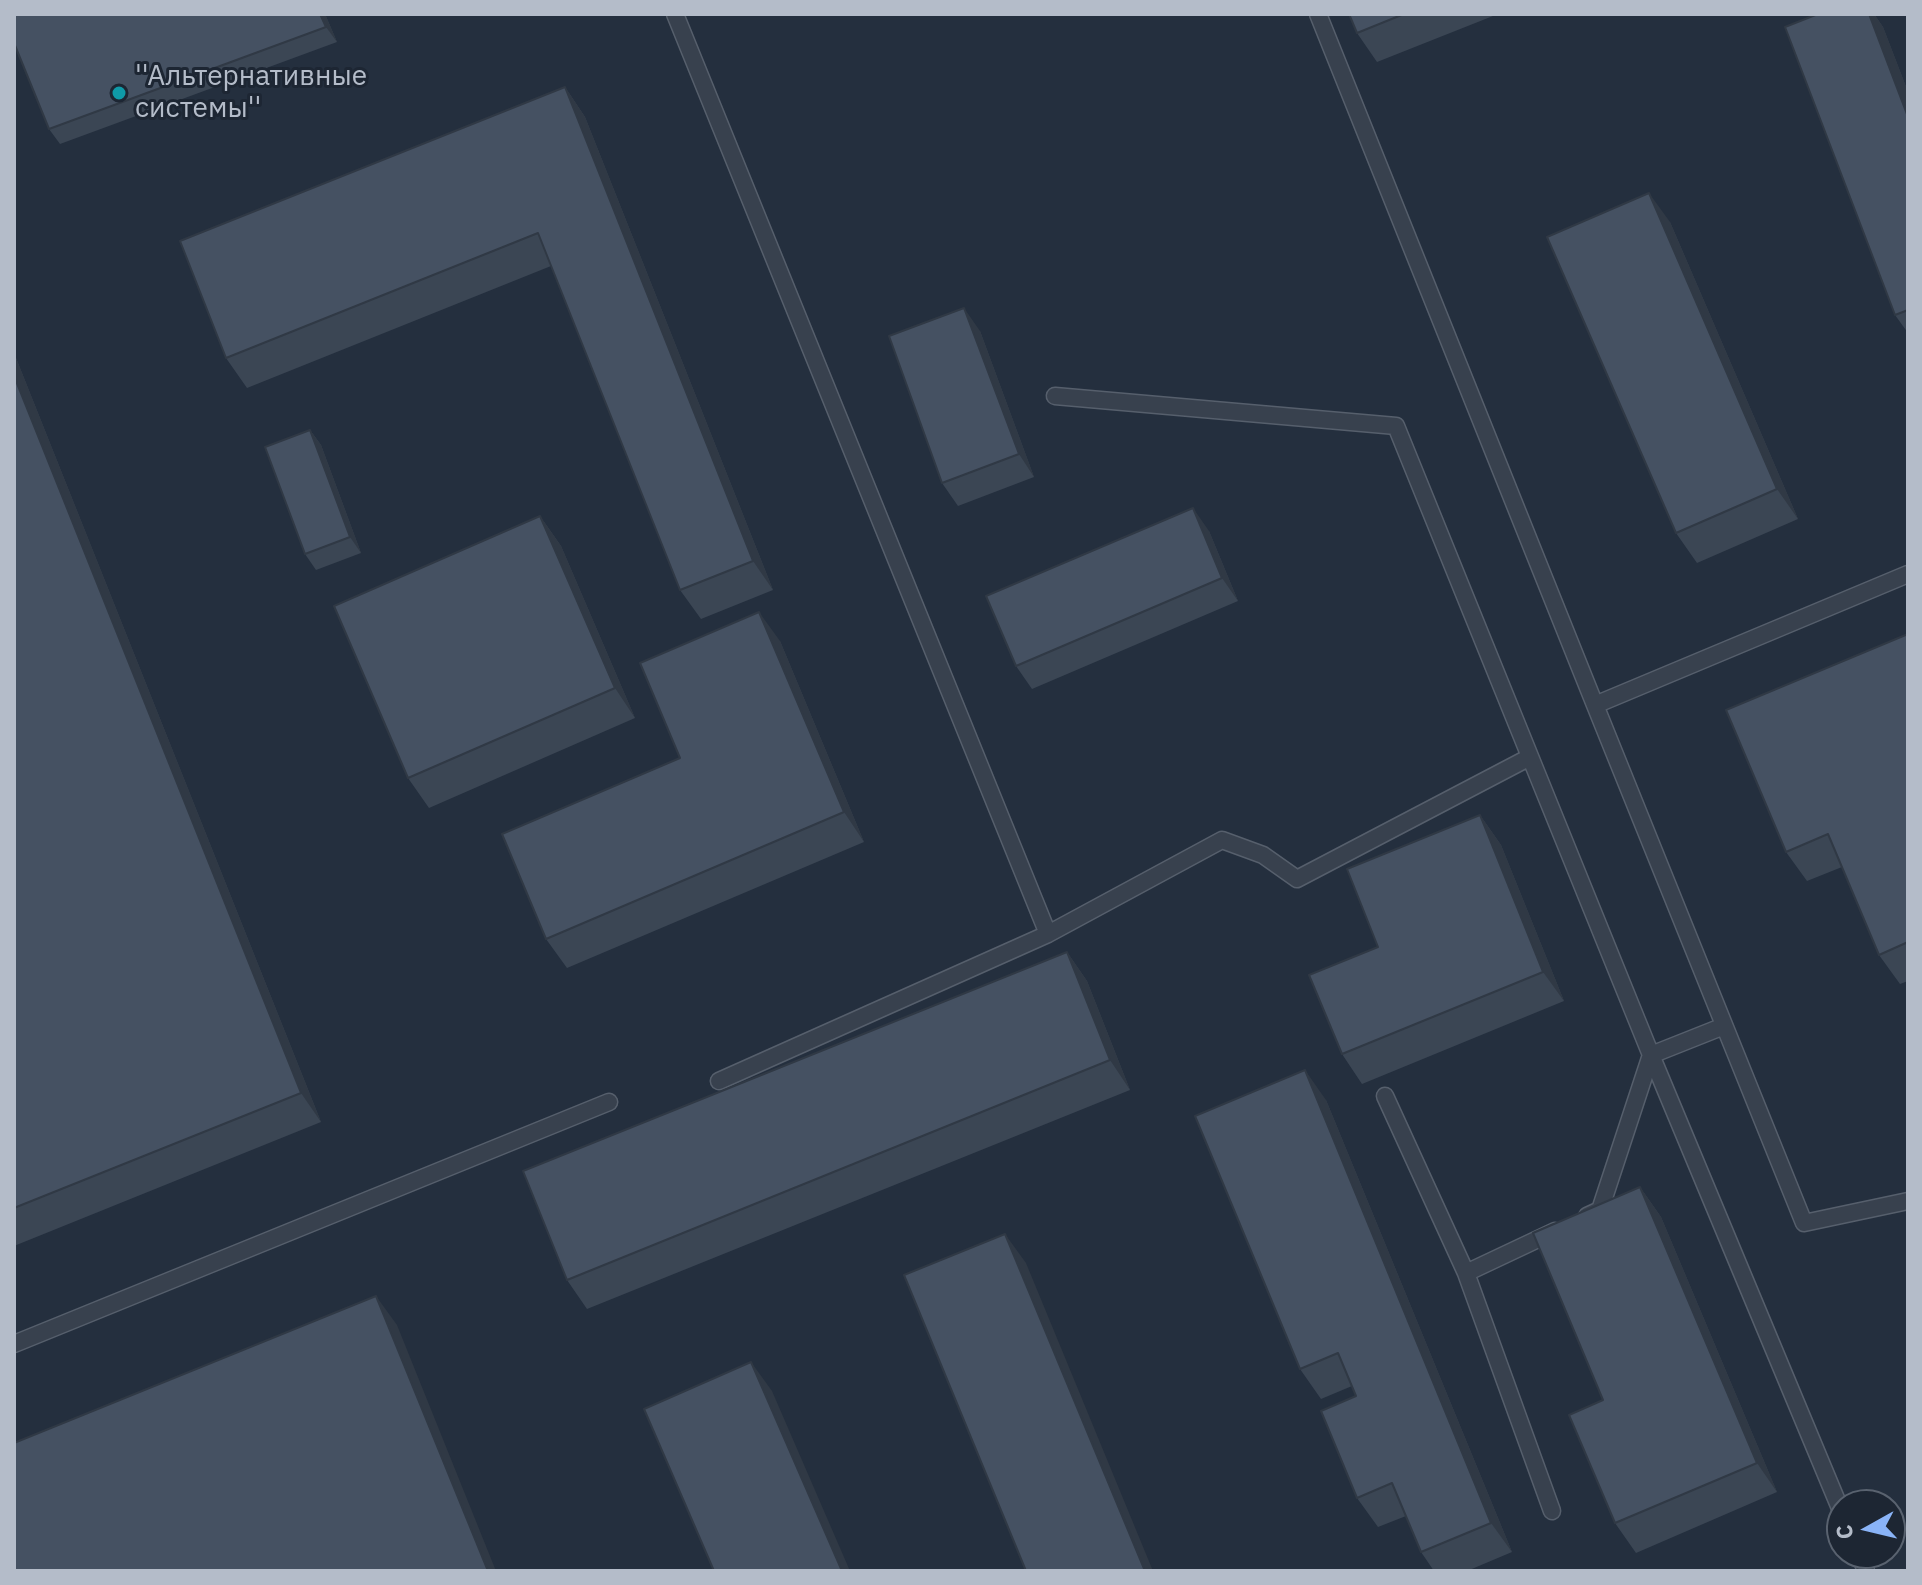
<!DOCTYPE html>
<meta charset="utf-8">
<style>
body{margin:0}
#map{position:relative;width:1922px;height:1585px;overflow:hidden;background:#242f3e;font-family:"IBM Plex Sans",sans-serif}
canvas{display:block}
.frame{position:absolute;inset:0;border:16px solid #b4bcc9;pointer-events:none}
.north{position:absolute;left:1826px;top:1489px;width:80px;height:80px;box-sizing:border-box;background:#1d2633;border:2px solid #59626f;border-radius:50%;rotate:262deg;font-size:22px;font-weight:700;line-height:32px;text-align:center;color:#b4bcc9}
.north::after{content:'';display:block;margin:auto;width:28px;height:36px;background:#8ab4f8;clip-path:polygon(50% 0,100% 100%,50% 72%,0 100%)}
</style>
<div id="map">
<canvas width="1922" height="1585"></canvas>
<div class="frame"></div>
<div class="north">С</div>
</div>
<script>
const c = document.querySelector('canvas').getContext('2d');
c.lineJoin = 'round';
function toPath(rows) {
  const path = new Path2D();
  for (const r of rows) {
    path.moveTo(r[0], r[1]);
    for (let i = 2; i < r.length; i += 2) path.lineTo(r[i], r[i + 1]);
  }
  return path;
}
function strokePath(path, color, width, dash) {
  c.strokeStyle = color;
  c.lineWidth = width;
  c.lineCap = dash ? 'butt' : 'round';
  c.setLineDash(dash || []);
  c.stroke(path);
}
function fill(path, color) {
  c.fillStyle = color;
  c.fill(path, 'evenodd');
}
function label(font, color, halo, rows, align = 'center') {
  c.font = font + ' "IBM Plex Sans",sans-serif';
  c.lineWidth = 6;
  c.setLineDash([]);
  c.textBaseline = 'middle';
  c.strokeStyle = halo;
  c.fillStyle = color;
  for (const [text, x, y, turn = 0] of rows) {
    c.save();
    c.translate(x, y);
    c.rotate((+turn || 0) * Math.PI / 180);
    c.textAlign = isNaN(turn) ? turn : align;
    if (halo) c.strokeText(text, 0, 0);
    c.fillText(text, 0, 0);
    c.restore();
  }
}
const lane = toPath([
 [675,14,1048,934],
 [1318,14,1595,705,1908,574],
 [1055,396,1396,426,1651,1055,1600,1210,1587,1216],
 [1595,705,1804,1223,1908,1201],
 [1724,1026,1651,1055,1842,1513],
 [719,1081,1048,934,1222,840,1263,855,1297,879,1530,757],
 [1385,1096,1466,1273,1555,1231],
 [1466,1273,1552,1511],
 [14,1344,609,1102],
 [1859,1553,1866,1571]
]);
strokePath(lane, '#565f6c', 19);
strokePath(lane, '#38414e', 16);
fill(toPath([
 [14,14,325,14,337,42,60,144,49,129],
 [1349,14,1498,14,1377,62,1357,33],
 [1818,14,1874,14,1883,27,1908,92,1908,333,1895,315],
 [565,87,585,117,773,590,701,619,680,590,551,266,247,388,226,358],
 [1670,222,1798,519,1697,563,1676,533],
 [980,331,1034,477,958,506,942,483],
 [14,353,321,1122,14,1246],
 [310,430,321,445,361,553,316,570,305,554],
 [540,516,561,546,635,718,429,808,408,778],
 [1209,531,1238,601,1032,689,1016,666],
 [1908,634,1908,981,1900,984,1879,955,1842,867,1807,881,1786,852],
 [780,641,864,842,567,968,546,939],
 [1480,815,1501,845,1564,1001,1362,1084,1342,1054,1378,947],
 [1067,952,1087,981,1130,1090,587,1309,567,1280],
 [1326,1100,1512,1552,1467,1571,1434,1571,1421,1552,1406,1516,1378,1527,1357,1498,1356,1396,1352,1386,1321,1399,1300,1369],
 [1640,1187,1661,1217,1777,1492,1636,1553,1615,1523,1603,1400]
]), '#3b4654');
fill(toPath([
 [320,14,325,14,337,42,326,27],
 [1869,14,1874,14,1883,27,1908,92,1908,117],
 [565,87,585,117,773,590,753,561],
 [1649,193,1670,222,1798,519,1777,489],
 [964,308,980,331,1034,477,1019,454],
 [14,353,321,1122,301,1093,14,376],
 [310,430,321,445,361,553,350,537],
 [1193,508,1209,531,1238,601,1222,578],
 [540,516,561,546,635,718,615,688],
 [759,612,780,641,864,842,844,812],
 [1480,815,1501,845,1564,1001,1543,972],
 [1067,952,1087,981,1130,1090,1110,1060],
 [1305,1070,1326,1100,1512,1552,1491,1523],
 [1640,1187,1661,1217,1777,1492,1757,1463],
 [1005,1234,1026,1263,1153,1571,1145,1571],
 [376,1296,397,1325,496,1571,488,1571],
 [751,1362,772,1391,850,1571,842,1571]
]), '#303945');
const building = toPath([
 [14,14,320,14,326,27,49,129,14,43,14,14],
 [1349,14,1404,14,1357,33,1349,14],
 [1818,14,1869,14,1908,117,1908,310,1895,315,1785,27,1818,14],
 [565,87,753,561,680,590,538,233,226,358,180,241,565,87],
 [1649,193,1777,489,1676,533,1547,237,1649,193],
 [964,308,1019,454,942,483,889,336,964,308],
 [14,376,301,1093,14,1208,14,376],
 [310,430,350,537,305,554,265,447,310,430],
 [1193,508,1222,578,1016,666,986,596,1193,508],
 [540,516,615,688,408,778,334,606,540,516],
 [759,612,844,812,546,939,502,834,680,758,640,663,759,612],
 [1908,634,1908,942,1879,955,1828,834,1786,852,1726,710,1908,634],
 [1480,815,1543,972,1342,1054,1309,975,1378,947,1347,869,1480,815],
 [1067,952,1110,1060,567,1280,523,1171,1067,952],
 [1305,1070,1491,1523,1421,1552,1392,1483,1357,1498,1321,1411,1356,1396,1338,1353,1300,1369,1195,1116,1305,1070],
 [1640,1187,1757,1463,1615,1523,1569,1415,1603,1400,1533,1233,1640,1187],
 [1005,1234,1145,1571,1026,1571,904,1275,1005,1234],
 [376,1296,488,1571,14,1571,14,1443,376,1296],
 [751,1362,842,1571,714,1571,644,1409,751,1362]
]);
fill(building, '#455162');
strokePath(building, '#303945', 2);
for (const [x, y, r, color] of [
 [119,93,8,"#0f9aa8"]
]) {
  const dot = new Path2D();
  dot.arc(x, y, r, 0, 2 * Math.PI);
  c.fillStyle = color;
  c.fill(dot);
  strokePath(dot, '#1d2633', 3);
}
label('28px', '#b4bcc9', '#1d2633', [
 ["''Альтернативные",135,77],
 ["системы''",135,109]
], 'left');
</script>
